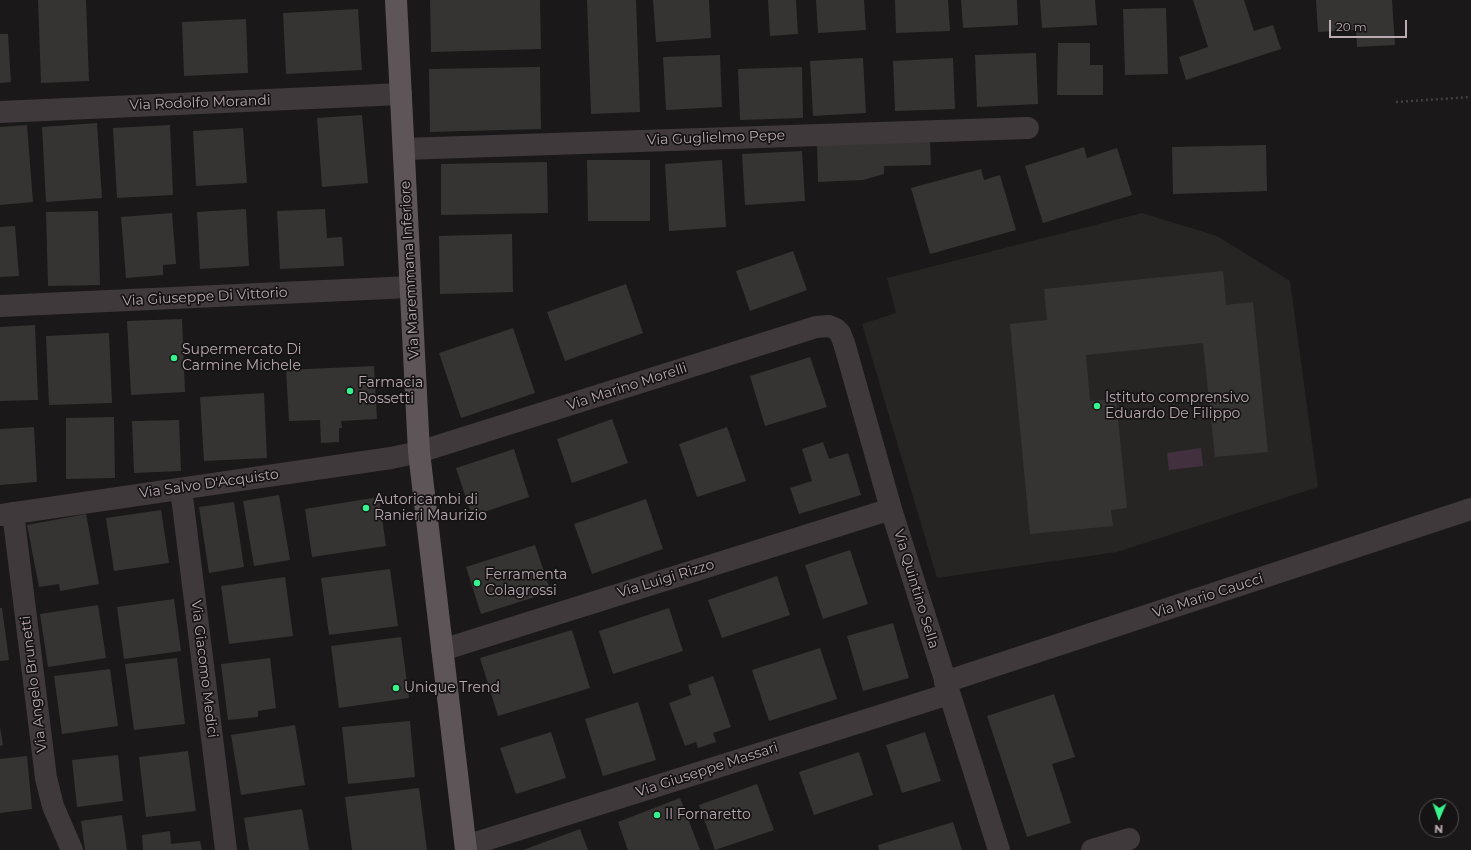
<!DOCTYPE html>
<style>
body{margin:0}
#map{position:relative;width:1471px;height:850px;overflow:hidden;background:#1a1818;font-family:Montserrat,sans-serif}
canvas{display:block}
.north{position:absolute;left:1419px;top:798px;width:40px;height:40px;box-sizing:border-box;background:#151313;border:1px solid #574f53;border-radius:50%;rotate:182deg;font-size:11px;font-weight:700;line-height:16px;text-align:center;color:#baaab2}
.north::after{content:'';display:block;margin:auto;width:14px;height:18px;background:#36f38c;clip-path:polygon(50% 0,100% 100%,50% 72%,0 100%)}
.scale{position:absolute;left:1329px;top:20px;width:78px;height:18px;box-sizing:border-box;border:2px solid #baaab2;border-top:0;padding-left:5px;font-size:12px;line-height:14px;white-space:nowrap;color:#baaab2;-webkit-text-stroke:3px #151313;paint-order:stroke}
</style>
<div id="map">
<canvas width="1471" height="850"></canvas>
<div class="north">N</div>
<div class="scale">20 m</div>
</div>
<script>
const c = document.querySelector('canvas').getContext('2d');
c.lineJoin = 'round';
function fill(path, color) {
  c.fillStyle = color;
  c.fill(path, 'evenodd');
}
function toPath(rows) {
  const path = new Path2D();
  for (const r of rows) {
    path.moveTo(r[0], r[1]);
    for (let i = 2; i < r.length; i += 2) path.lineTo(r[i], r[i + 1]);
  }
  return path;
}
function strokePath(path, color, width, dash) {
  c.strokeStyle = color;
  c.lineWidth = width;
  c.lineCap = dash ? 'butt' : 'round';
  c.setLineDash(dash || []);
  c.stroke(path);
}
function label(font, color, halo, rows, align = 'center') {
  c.font = font + ' Montserrat,sans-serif';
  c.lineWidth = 3.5;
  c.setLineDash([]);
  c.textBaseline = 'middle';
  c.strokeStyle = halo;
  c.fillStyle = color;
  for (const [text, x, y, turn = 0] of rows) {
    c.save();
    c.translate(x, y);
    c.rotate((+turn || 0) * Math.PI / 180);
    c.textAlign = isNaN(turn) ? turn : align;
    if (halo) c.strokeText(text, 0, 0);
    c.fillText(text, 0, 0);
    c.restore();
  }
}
fill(toPath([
 [1142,213,1217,236,1290,281,1318,487,1117,552,937,578,862,324,896,313,887,278]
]), '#272424');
fill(toPath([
 [1201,448,1203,466,1169,470,1167,453]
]), '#43303e');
fill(toPath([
 [38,0,86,0,89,81,41,83],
 [430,0,540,0,541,49,431,52],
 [587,0,636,0,640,112,591,114],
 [653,0,709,0,711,38,656,42],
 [768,0,796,0,798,34,770,36],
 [816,0,864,0,866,30,818,33],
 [895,0,948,0,950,31,896,33],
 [961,0,1017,0,1018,25,963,28],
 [1040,0,1095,0,1097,25,1042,28],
 [1193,0,1244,0,1254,31,1273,25,1281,49,1186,80,1179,57,1208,47],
 [1316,0,1392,0,1395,45,1357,47,1356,30,1318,32],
 [1166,8,1168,74,1125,75,1123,9],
 [358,9,362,70,286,74,283,13],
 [246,19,248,73,184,76,182,22],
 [0,34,8,34,11,82,0,83],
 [1058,43,1090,43,1090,65,1103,65,1103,95,1057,95],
 [1036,53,1038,104,977,107,975,55],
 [720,55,722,107,666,110,663,57],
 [863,58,866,113,813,116,810,61],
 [953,58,955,109,895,111,893,61],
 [540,67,541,129,430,132,429,69],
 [802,67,803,118,740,120,738,69],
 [362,115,368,183,322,187,317,118],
 [97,123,102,198,46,202,42,127],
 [27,125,33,202,0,205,0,127],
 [170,125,173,195,117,198,113,128],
 [243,128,247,183,196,186,193,131],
 [930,140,931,165,884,166,884,174,863,180,818,182,817,144],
 [1266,145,1267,191,1173,194,1172,147],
 [1084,147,1087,158,1117,148,1132,195,1043,223,1025,166],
 [802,151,805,201,745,205,742,154],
 [587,160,650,160,650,221,588,221],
 [722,160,726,227,669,231,665,164],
 [547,162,548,213,441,215,441,164],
 [981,169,984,180,1000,175,1016,230,930,254,911,188],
 [246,209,249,266,200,269,197,212],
 [325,209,327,238,342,237,344,266,280,269,277,211],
 [98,211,100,285,48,286,46,212],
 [172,213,176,264,163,265,163,275,126,278,121,217],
 [15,226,19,276,0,277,0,227],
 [512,234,513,292,440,294,439,236],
 [793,251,807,290,750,311,736,271],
 [1223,271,1226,305,1253,302,1268,452,1215,457,1203,343,1086,355,1090,401,1116,399,1127,508,1111,510,1113,526,1030,534,1010,324,1047,320,1044,289],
 [626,284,643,333,565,361,547,312],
 [182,319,185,392,131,395,127,321],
 [35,325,38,400,0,401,0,327],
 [513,328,535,393,461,418,439,353],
 [109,333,112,403,49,405,46,336],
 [810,357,827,407,765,426,750,376],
 [374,366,377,419,341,421,342,428,339,428,339,442,321,443,320,420,289,421,286,370],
 [264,393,267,458,204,461,200,397],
 [114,417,115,478,66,479,66,418],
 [612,419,628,463,572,483,557,439],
 [179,420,181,471,134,473,132,421],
 [34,427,37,482,0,485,0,429],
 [727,427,746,481,697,497,679,444],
 [823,442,829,459,848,453,861,495,799,514,790,488,812,481,802,449],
 [514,449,529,497,472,516,456,468],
 [279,495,290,560,254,566,243,501],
 [379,497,386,546,312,557,305,509],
 [646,499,663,549,592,574,574,524],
 [234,502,244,567,209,573,199,507],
 [161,510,169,563,114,571,106,518],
 [86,514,99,584,60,591,59,584,39,587,27,525],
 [535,545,551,592,481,614,466,567],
 [850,550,868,604,823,619,805,565],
 [390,569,398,626,329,635,321,578],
 [777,576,790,615,722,638,708,600],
 [285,577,293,636,229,644,221,586],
 [174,599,181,651,124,659,117,607],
 [98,605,106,658,48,667,40,614],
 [0,608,2,608,9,660,0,661],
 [669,608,683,651,613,674,599,631],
 [893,623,909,678,863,691,847,636],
 [572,630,590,688,498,716,480,658],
 [401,637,409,698,339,708,331,646],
 [820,648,837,699,769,721,752,670],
 [177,658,185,724,134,730,125,664],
 [270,658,276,708,258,711,258,717,228,720,221,664],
 [110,669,118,726,62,734,54,676],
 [713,676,731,727,713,733,716,742,698,748,696,742,685,746,669,703,691,695,688,685],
 [1054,694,1075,757,1052,764,1071,823,1027,837,987,716],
 [638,702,656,760,603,776,585,719],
 [410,721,415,777,348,784,342,727],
 [295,725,305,785,241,795,231,735],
 [0,727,3,745,0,746],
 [551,732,566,778,516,794,500,748],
 [925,732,941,781,902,793,886,745],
 [188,751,196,811,146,817,139,757],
 [859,752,873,795,814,815,799,772],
 [118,755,123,801,77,807,72,760],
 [27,756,32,809,0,813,0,759],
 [757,784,774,830,715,850,699,805],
 [419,788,427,850,352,850,345,797],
 [680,798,700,850,628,850,618,822],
 [302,809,309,850,249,850,244,818],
 [122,815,127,850,85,850,81,821],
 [953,822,962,850,879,850,878,845],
 [580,829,588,850,523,850],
 [170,831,171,844,200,841,202,850,143,850,142,835]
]), '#363333');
strokePath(toPath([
 [1396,102,1471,97]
]), '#463f42', 2.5, [2, 3]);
strokePath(toPath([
 [0,112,401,94],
 [404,149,1028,128],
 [0,306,410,287],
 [181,489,226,850],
 [13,513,46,778,53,806,72,850],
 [0,515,391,458,419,452,816,327,829,326,836,329,840,333,844,343,891,509,999,850],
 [442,650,891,509],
 [945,682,1471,509],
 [466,846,949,694],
 [1092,850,1129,839]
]), '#3f393b', 22);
strokePath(toPath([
 [396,0,419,452,466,850]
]), '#5e5559', 22);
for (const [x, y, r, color] of [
 [174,358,4,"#36f38c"],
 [350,391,4,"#36f38c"],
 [1097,406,4,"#36f38c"],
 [366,508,4,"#36f38c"],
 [477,583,4,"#36f38c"],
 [396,688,4,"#36f38c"],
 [657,815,4,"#36f38c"]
]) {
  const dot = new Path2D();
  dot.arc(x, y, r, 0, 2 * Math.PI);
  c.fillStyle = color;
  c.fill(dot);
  strokePath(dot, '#151313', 1.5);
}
label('14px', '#baaab2', '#151313', [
 ["Via Rodolfo Morandi",200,103,-2],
 ["Via Guglielmo Pepe",716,138,-2],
 ["Via Maremmana Inferiore",410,270,-93],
 ["Via Giuseppe Di Vittorio",205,297,-3],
 ["Via Marino Morelli",627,387,-18],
 ["Via Salvo D'Acquisto",209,484,-8],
 ["Via Luigi Rizzo",666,579,-17],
 ["Via Quintino Sella",916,589,73],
 ["Via Mario Caucci",1208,596,-18],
 ["Via Giacomo Medici",204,669,83],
 ["Via Angelo Brunetti",34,684,-97],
 ["Via Giuseppe Massari",707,770,-18]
]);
label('14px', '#baaab2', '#151313', [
 ["Supermercato Di",182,350],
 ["Carmine Michele",182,366],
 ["Farmacia",358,383],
 ["Rossetti",358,399],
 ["Istituto comprensivo",1105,398],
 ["Eduardo De Filippo",1105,414],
 ["Autoricambi di",374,500],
 ["Ranieri Maurizio",374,516],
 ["Ferramenta",485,575],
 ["Colagrossi",485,591],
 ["Unique Trend",404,688],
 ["Il Fornaretto",665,815]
], 'left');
</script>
